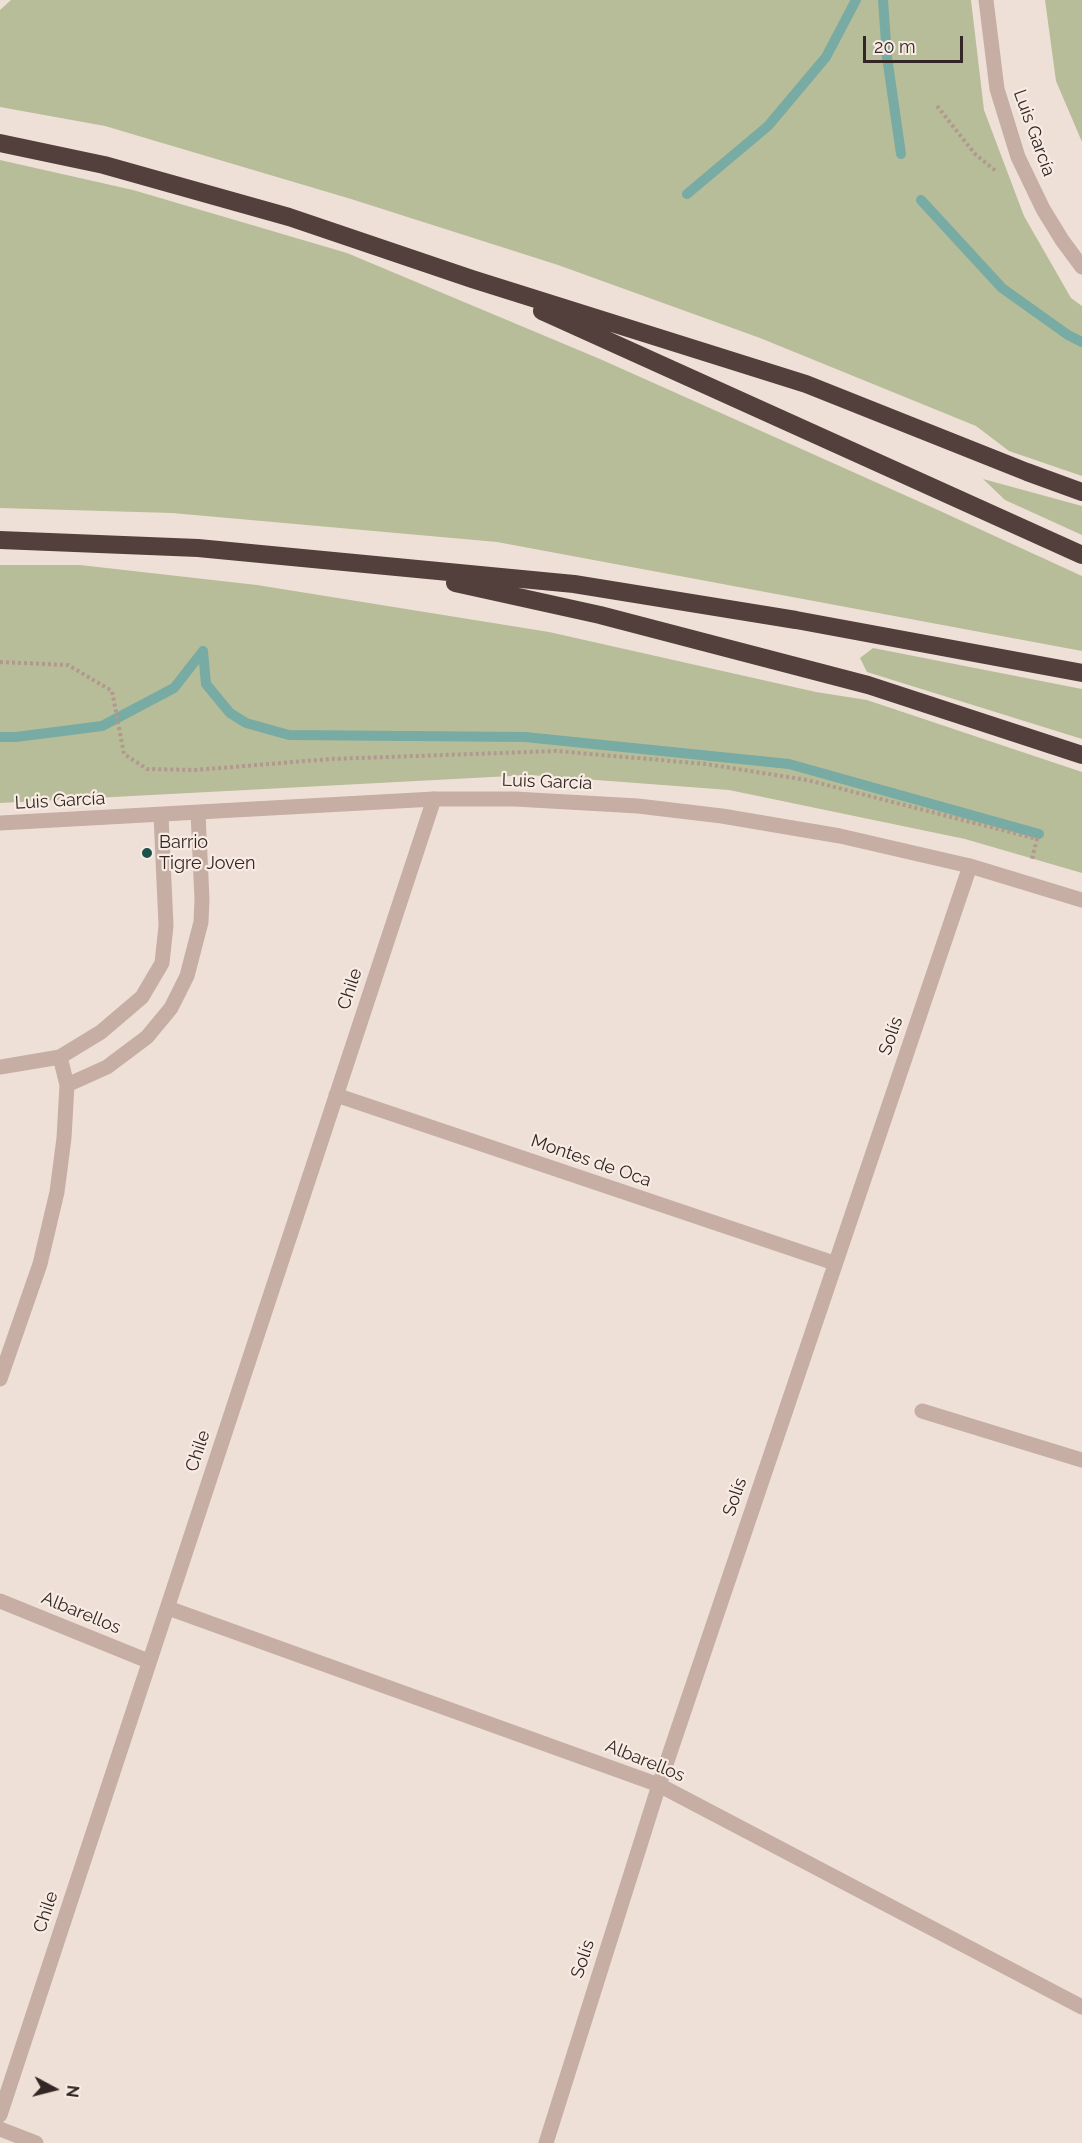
<!DOCTYPE html>
<meta charset="utf-8">
<style>
body{margin:0}
#map{position:relative;width:1082px;height:2143px;overflow:hidden;background:#efe0d7;font-family:Raleway,sans-serif}
canvas{display:block}
.north{position:absolute;left:24px;top:2059px;width:60px;height:60px;-webkit-text-stroke:4px #f8ebe3;paint-order:stroke;rotate:97deg;font-size:16px;font-weight:700;line-height:24px;text-align:center;color:#322725}
.north::after{content:'';display:block;margin:auto;width:21px;height:27px;background:#322725;clip-path:polygon(50% 0,100% 100%,50% 72%,0 100%)}
.scale{position:absolute;left:863px;top:36px;width:100px;height:27px;box-sizing:border-box;border:3px solid #322725;border-top:0;padding-left:8px;font-size:18px;line-height:21px;white-space:nowrap;color:#322725;-webkit-text-stroke:4px #f8ebe3;paint-order:stroke}
</style>
<div id="map">
<canvas width="1082" height="2143"></canvas>
<div class="north">N</div>
<div class="scale">20 m</div>
</div>
<script>
const c = document.querySelector('canvas').getContext('2d');
c.lineJoin = 'round';
function fill(path, color) {
  c.fillStyle = color;
  c.fill(path, 'evenodd');
}
function toPath(rows) {
  const path = new Path2D();
  for (const r of rows) {
    path.moveTo(r[0], r[1]);
    for (let i = 2; i < r.length; i += 2) path.lineTo(r[i], r[i + 1]);
  }
  return path;
}
function strokePath(path, color, width, dash) {
  c.strokeStyle = color;
  c.lineWidth = width;
  c.lineCap = dash ? 'butt' : 'round';
  c.setLineDash(dash || []);
  c.stroke(path);
}
function label(font, color, halo, rows, align = 'center') {
  c.font = font + ' Raleway,sans-serif';
  c.lineWidth = 4.5;
  c.setLineDash([]);
  c.textBaseline = 'middle';
  c.strokeStyle = halo;
  c.fillStyle = color;
  for (const [text, x, y, turn = 0] of rows) {
    c.save();
    c.translate(x, y);
    c.rotate((+turn || 0) * Math.PI / 180);
    c.textAlign = isNaN(turn) ? turn : align;
    if (halo) c.strokeText(text, 0, 0);
    c.fillText(text, 0, 0);
    c.restore();
  }
}
fill(toPath([
 [11,0,971,0,984,110,1024,216,1071,298,1082,306,1082,476,1009,451,976,426,760,338,558,265,351,199,105,126,0,107,0,10],
 [1045,0,1082,0,1082,142,1056,81],
 [0,160,133,190,347,253,600,359,938,510,1082,576,1082,651,497,542,172,513,0,508],
 [983,479,1082,506,1082,535,1005,500],
 [0,565,80,565,257,585,549,632,816,692,867,700,1082,772,1082,873,965,839,729,790,530,775,0,803],
 [873,648,1082,689,1082,739,867,672,860,658]
]), '#b7bd98');
strokePath(toPath([
 [883,0,887,57,901,154],
 [687,194,768,126,826,57,856,0],
 [921,200,1002,288,1068,335,1082,342],
 [203,651,206,684,230,713,246,723,289,735,525,737,789,764,1039,834],
 [0,737,16,737,102,726,174,688,203,651]
]), '#78aba4', 10);
strokePath(toPath([
 [937,106,975,154,997,172],
 [0,662,68,665,112,691,124,754,147,769,195,770,331,759,556,751,706,764,807,780,1037,839,1032,859]
]), '#b2988e', 4, [3, 3]);
strokePath(toPath([
 [922,1411,1082,1460]
]), '#c6aea4', 15);
strokePath(toPath([
 [0,1067,60,1057,101,1032,142,997,162,963,166,926,161,815],
 [67,1085,107,1067,147,1037,171,1008,187,976,201,922,202,899,198,813],
 [336,1095,834,1263],
 [0,1379,40,1264,57,1192,64,1138,67,1085,60,1057],
 [0,1601,148,1661],
 [168,1608,659,1785,1082,2007],
 [0,2115,434,799],
 [0,2129,36,2143],
 [546,2143,659,1785,970,866]
]), '#c6aea4', 15);
strokePath(toPath([
 [986,0,997,89,1018,157,1043,209,1062,240,1082,267],
 [0,823,434,799,515,799,638,806,722,816,840,836,970,866,1082,900]
]), '#c6aea4', 15);
strokePath(toPath([
 [0,143,104,165,289,217,472,279,806,384,1027,472,1082,492],
 [542,311,1082,555],
 [0,540,198,548,574,584,796,620,1082,673],
 [455,583,600,615,868,685,1082,755]
]), '#53403d', 18);
for (const [x, y, r, color] of [
 [147,853,6,"#1d514c"]
]) {
  const dot = new Path2D();
  dot.arc(x, y, r, 0, 2 * Math.PI);
  c.fillStyle = color;
  c.fill(dot);
  strokePath(dot, '#f8ebe3', 2);
}
label('18px', '#322725', '#f8ebe3', [
 ["Luis García",1034,133,70],
 ["Luis García",547,782,2],
 ["Luis García",60,801,-3],
 ["Chile",350,989,-72],
 ["Solís",891,1036,-71],
 ["Montes de Oca",591,1161,19],
 ["Chile",198,1451,-72],
 ["Solís",735,1497,-71],
 ["Albarellos",81,1613,22],
 ["Albarellos",645,1761,22],
 ["Chile",46,1912,-72],
 ["Solís",583,1959,-72]
]);
label('18px', '#322725', '#f8ebe3', [
 ["Barrio",159,843],
 ["Tigre Joven",159,864]
], 'left');
</script>
